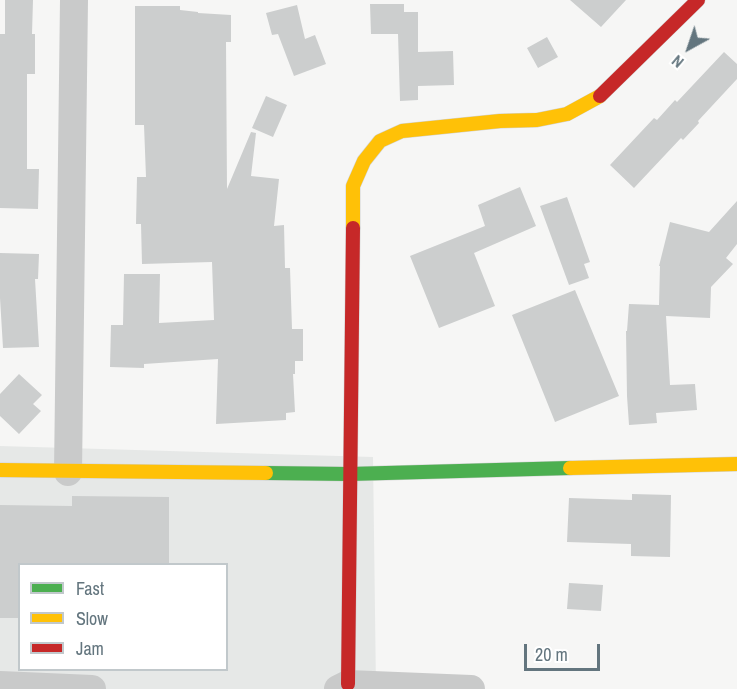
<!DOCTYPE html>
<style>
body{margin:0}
#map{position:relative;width:737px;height:689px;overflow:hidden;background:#f6f6f5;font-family:"Archivo Narrow",sans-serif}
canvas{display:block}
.legend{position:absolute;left:18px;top:563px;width:210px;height:108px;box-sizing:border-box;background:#fff;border:2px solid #c1c8cb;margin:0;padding:8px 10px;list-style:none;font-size:18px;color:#63757e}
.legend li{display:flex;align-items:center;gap:12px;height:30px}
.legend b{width:30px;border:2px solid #c1c8cb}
.north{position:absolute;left:659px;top:18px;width:60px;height:60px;-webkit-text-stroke:4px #fff;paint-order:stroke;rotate:220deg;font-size:16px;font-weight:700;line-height:24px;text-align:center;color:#63757e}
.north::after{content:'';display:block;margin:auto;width:21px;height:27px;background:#63757e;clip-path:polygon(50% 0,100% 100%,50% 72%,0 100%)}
.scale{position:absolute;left:524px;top:644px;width:76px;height:27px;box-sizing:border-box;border:3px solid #63757e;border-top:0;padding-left:8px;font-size:18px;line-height:21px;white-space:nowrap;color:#63757e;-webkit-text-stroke:4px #fff;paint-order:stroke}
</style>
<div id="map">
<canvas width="737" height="689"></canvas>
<ul class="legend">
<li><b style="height:8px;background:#4caf50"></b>Fast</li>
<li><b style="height:8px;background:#ffc107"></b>Slow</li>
<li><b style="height:8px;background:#c62828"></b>Jam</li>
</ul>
<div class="north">N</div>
<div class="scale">20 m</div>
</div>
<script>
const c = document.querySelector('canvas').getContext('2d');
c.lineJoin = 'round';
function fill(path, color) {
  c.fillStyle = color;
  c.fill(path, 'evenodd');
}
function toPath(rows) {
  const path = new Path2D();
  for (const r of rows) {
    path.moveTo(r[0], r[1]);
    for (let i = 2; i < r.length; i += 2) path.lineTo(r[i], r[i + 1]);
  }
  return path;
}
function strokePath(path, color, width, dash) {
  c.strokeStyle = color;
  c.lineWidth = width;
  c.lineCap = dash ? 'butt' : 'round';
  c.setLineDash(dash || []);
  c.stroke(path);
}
fill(toPath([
 [0,446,373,457,376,689,0,689],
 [20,564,226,564,226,670,20,670]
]), '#e6e8e7');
fill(toPath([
 [5,0,33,0,32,34,35,34,35,74,27,74,27,169,39,169,38,209,0,208,0,34,5,34],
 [570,0,626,0,601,27],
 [370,4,404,4,404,12,418,12,418,52,453,51,454,85,418,86,418,100,400,101,398,34,371,34],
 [297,5,305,39,315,35,326,64,294,76,278,34,272,35,266,13],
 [135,6,180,6,180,10,198,12,198,13,231,15,231,42,226,42,227,189,251,132,256,133,251,176,279,179,274,226,284,225,285,268,290,268,292,329,303,329,303,361,295,361,295,374,293,374,295,412,286,413,286,420,216,424,218,359,144,364,144,368,110,367,111,325,123,325,124,274,160,274,159,323,214,320,212,262,142,264,141,224,136,224,137,177,146,177,144,125,135,125],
 [547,37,558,57,538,68,527,48],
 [724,52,737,64,737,79,698,121,699,123,683,140,681,138,634,188,610,165,654,118,657,120,675,100,677,102],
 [266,96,287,105,273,137,252,128],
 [520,187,536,226,474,253,495,306,439,328,410,256,485,226,478,205],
 [567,197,590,262,584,264,589,278,569,285,540,206],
 [737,201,737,244,726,258,733,264,711,287,710,318,666,316,670,385,695,384,697,410,656,413,657,423,629,425,627,396,626,331,627,331,629,304,659,305,660,266,659,266,670,222,709,232],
 [0,253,39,254,38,279,35,279,39,347,3,348,0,298],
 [575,290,619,396,555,422,512,315],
 [19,374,42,395,33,404,41,411,19,434,0,416,0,394],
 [632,494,671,495,670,557,631,556,631,544,567,542,569,498,632,500],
 [72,496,169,497,169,564,20,564,20,618,0,618,0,505,72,506],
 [569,583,603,585,601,611,567,609]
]), '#cccece');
const fast = toPath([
 [266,473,349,474,570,468]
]);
const slow = toPath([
 [353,228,353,186,364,161,380,141,402,131,500,121,537,120,567,114,600,96],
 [570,468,737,464],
 [0,470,266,473]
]);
const jam = toPath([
 [600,96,698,0],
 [348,684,353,228]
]);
strokePath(fast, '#d2d3d3', 15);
strokePath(slow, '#d2d3d3', 15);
strokePath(jam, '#d2d3d3', 15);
strokePath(toPath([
 [68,472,74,0],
 [0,685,92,689],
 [338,689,348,684,471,689]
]), '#c9caca', 28);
strokePath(fast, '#4caf50', 14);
strokePath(slow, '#ffc107', 14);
strokePath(jam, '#c62828', 14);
</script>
